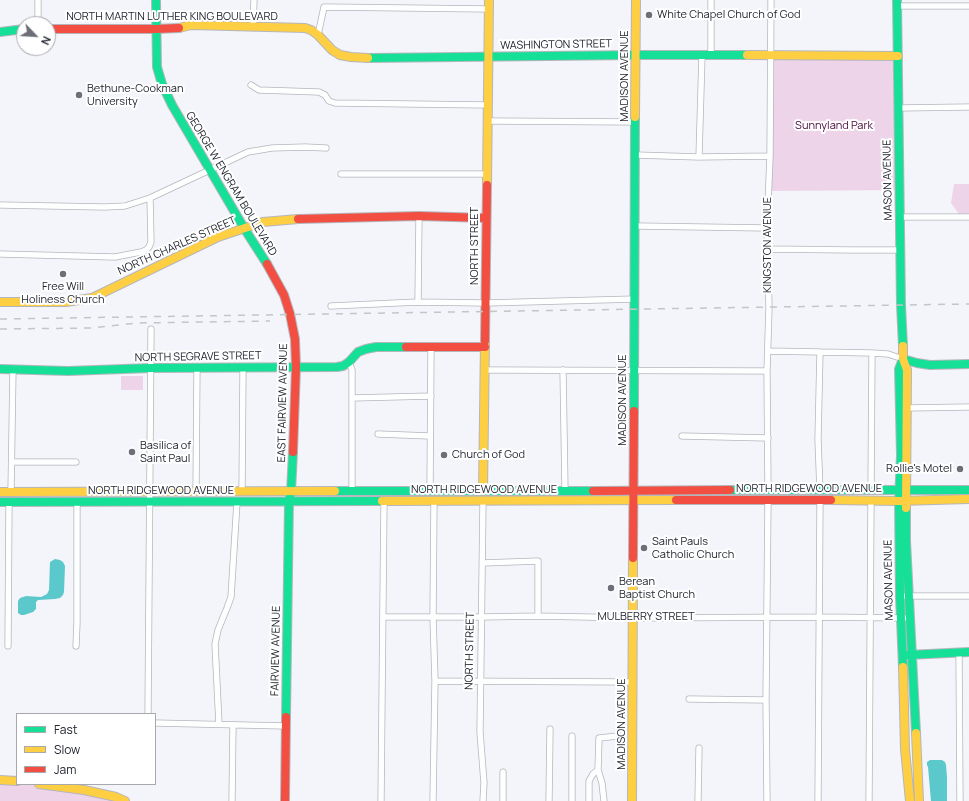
<!DOCTYPE html>
<style>
body{margin:0}
#map{position:relative;width:969px;height:801px;overflow:hidden;background:#f4f5fa;font-family:Manrope,sans-serif}
canvas{display:block}
.legend{position:absolute;left:16px;top:713px;width:140px;height:72px;box-sizing:border-box;background:#fff;border:1px solid #a7a9ac;margin:0;padding:5px 7px;list-style:none;font-size:12px;color:#232730}
.legend li{display:flex;align-items:center;gap:8px;height:20px}
.legend b{width:20px;border:1px solid #a7a9ac}
.north{position:absolute;left:16px;top:16px;width:40px;height:40px;box-sizing:border-box;background:#fff;border:1px solid #a7a9ac;border-radius:50%;rotate:115deg;font-size:11px;font-weight:700;line-height:16px;text-align:center;color:#232730}
.north::after{content:'';display:block;margin:auto;width:14px;height:18px;background:#6c6f77;clip-path:polygon(50% 0,100% 100%,50% 72%,0 100%)}
</style>
<div id="map">
<canvas width="969" height="801"></canvas>
<ul class="legend">
<li><b style="height:5px;background:#16e098"></b>Fast</li>
<li><b style="height:5px;background:#ffcf43"></b>Slow</li>
<li><b style="height:5px;background:#f24e42"></b>Jam</li>
</ul>
<div class="north">N</div>
</div>
<script>
const c = document.querySelector('canvas').getContext('2d');
c.lineJoin = 'round';
function fill(path, color) {
  c.fillStyle = color;
  c.fill(path, 'evenodd');
}
function toPath(rows) {
  const path = new Path2D();
  for (const r of rows) {
    path.moveTo(r[0], r[1]);
    for (let i = 2; i < r.length; i += 2) path.lineTo(r[i], r[i + 1]);
  }
  return path;
}
function strokePath(path, color, width, dash) {
  c.strokeStyle = color;
  c.lineWidth = width;
  c.lineCap = dash ? 'butt' : 'round';
  c.setLineDash(dash || []);
  c.stroke(path);
}
function label(font, color, halo, rows, align = 'center') {
  c.font = font + ' Manrope,sans-serif';
  c.lineWidth = 4;
  c.setLineDash([]);
  c.textBaseline = 'middle';
  c.strokeStyle = halo;
  c.fillStyle = color;
  for (const [text, x, y, turn = 0] of rows) {
    c.save();
    c.translate(x, y);
    c.rotate((+turn || 0) * Math.PI / 180);
    c.textAlign = isNaN(turn) ? turn : align;
    if (halo) c.strokeText(text, 0, 0);
    c.fillText(text, 0, 0);
    c.restore();
  }
}
fill(toPath([
 [771,56,898,56,900,190,768,191],
 [954,184,969,184,969,214,959,214,951,203],
 [121,376,143,376,143,390,121,390],
 [0,780,17,784,39,784,125,801,0,801]
]), '#edd4e9');
fill(toPath([
 [55,559,60,560,63,562,65,566,64,592,63,595,60,598,55,599,38,600,36,602,36,609,33,612,24,615,21,615,18,613,18,601,20,598,26,596,41,597,47,594,49,590,50,562],
 [930,760,942,760,945,762,946,765,947,777,947,801,931,801,928,767,927,765,927,762]
]), '#5bc8cc');
const street = toPath([
 [38,0,38,24],
 [897,6,969,6],
 [253,26,254,0],
 [318,35,324,7,489,9],
 [711,55,711,0],
 [251,85,259,90,319,92,325,95,329,101,335,103,487,105],
 [898,108,969,107],
 [487,121,636,122],
 [636,155,699,157,770,156],
 [699,157,702,55],
 [341,174,487,174],
 [0,205,105,207,125,206,150,198,248,152,272,148,305,147,326,148],
 [900,217,969,217],
 [636,226,767,228],
 [767,249,852,250,901,250],
 [0,254,115,257,141,252,146,250,149,247,151,242,150,198],
 [418,302,419,216],
 [331,306,418,302,486,303,635,299],
 [768,351,872,353,888,354,903,359],
 [349,362,352,370,352,492],
 [485,370,767,371],
 [563,370,565,491],
 [352,398,431,396],
 [907,408,969,407],
 [378,434,430,436],
 [682,436,768,438],
 [12,462,76,462],
 [871,490,872,353],
 [768,491,767,371,769,307,767,228,770,156,771,0],
 [820,491,818,439,820,352],
 [11,492,13,369],
 [196,492,197,367],
 [242,492,243,368],
 [430,492,431,347],
 [483,501,480,732,484,783,483,801],
 [483,563,538,561,538,616],
 [906,596,969,596],
 [383,617,481,617,538,616,634,618,819,617,904,618],
 [8,646,9,502],
 [76,646,77,623,77,502],
 [959,652,960,801],
 [435,681,633,682],
 [689,699,766,700],
 [148,714,151,329],
 [155,723,286,726],
 [219,724,215,644,218,630,227,608,231,597,237,502],
 [598,770,602,783,604,801],
 [232,801,233,725],
 [381,801,384,501],
 [433,801,435,681,433,617,434,501],
 [503,801,503,772],
 [549,801,550,729],
 [572,801,572,736],
 [589,801,589,781,593,774,598,770,599,738,618,736],
 [698,801,699,748],
 [767,801,766,700,768,500],
 [818,801,820,500],
 [869,801,871,500]
]);
const fast = toPath([
 [156,0,157,67,162,84,172,105,244,228,267,264],
 [897,0,901,305,903,346],
 [0,32,24,29],
 [368,58,637,55,747,55],
 [903,359,899,369,901,455,899,501,900,596,903,667],
 [903,359,917,363,930,365,969,364],
 [0,369,68,371,151,368,337,367,343,366,349,362,358,352,366,349,376,347,406,347],
 [634,411,635,117],
 [730,490,969,490],
 [335,491,593,491],
 [0,502,382,501],
 [906,508,906,541,916,733],
 [908,655,969,652],
 [286,717,289,501,291,492,293,452]
]);
const slow = toPath([
 [179,28,191,25,305,28,311,30,318,35,332,50,340,55,351,57,368,58],
 [747,55,898,56],
 [635,117,636,0],
 [487,185,489,0],
 [0,302,66,302,92,298,218,237,263,222,298,219],
 [903,346,903,359,907,370,906,508],
 [483,491,485,341],
 [0,492,335,491],
 [831,500,899,501,969,499],
 [382,501,676,500],
 [903,667,905,749,910,801],
 [916,733,919,801],
 [0,780,17,781],
 [39,784,84,790,116,797,125,801],
 [632,801,633,558]
]);
const jam = toPath([
 [48,29,156,29,179,28],
 [298,219,419,216,486,218],
 [267,264,284,295,290,314,295,339,296,367,293,452],
 [485,341,487,185],
 [406,347,485,347],
 [593,491,730,490],
 [676,500,831,500],
 [633,558,634,411],
 [285,801,286,717]
]);
strokePath(street, '#b4b6bc', 7);
strokePath(fast, '#b4b6bc', 10);
strokePath(slow, '#b4b6bc', 10);
strokePath(jam, '#b4b6bc', 10);
strokePath(street, '#fdfefe', 5.5);
strokePath(fast, '#16e098', 8);
strokePath(slow, '#ffcf43', 8);
strokePath(jam, '#f24e42', 8);
strokePath(toPath([
 [0,319,969,304],
 [0,329,91,328,137,323,270,321]
]), '#c4c5c6', 1.5, [7, 7]);
for (const [x, y, r, color] of [
 [649,15,4,"#6c6f77"],
 [79,95,4,"#6c6f77"],
 [63,274,4,"#6c6f77"],
 [132,452,4,"#6c6f77"],
 [444,455,4,"#6c6f77"],
 [960,469,4,"#6c6f77"],
 [644,548,4,"#6c6f77"],
 [611,588,4,"#6c6f77"]
]) {
  const dot = new Path2D();
  dot.arc(x, y, r, 0, 2 * Math.PI);
  c.fillStyle = color;
  c.fill(dot);
  strokePath(dot, '#fff', 1.5);
}
label('11px', '#232730', '#fff', [
 ["White Chapel Church of God",657,15],
 ["Bethune-Cookman",87,89],
 ["University",87,102],
 ["Free Will",63,287,"center"],
 ["Holiness Church",63,300,"center"],
 ["Basilica of",140,446],
 ["Saint Paul",140,459],
 ["Church of God",452,455],
 ["Rollie's Motel",952,469,"right"],
 ["Saint Pauls",652,542],
 ["Catholic Church",652,555],
 ["Berean",619,582],
 ["Baptist Church",619,595]
], 'left');
label('11px', '#232730', '#fff', [
 ["NORTH MARTIN LUTHER KING BOULEVARD",172,17],
 ["WASHINGTON STREET",556,45,-1],
 ["MADISON AVENUE",625,76,-90],
 ["MASON AVENUE",888,180,-91],
 ["GEORGE W ENGRAM BOULEVARD",231,184,59],
 ["KINGSTON AVENUE",768,245,-90],
 ["NORTH CHARLES STREET",177,246,-24],
 ["NORTH STREET",475,246,-90],
 ["NORTH SEGRAVE STREET",198,357,-1],
 ["MADISON AVENUE",623,400,-90],
 ["EAST FAIRVIEW AVENUE",283,403,-89],
 ["NORTH RIDGEWOOD AVENUE",809,489],
 ["NORTH RIDGEWOOD AVENUE",484,490],
 ["NORTH RIDGEWOOD AVENUE",161,491],
 ["MASON AVENUE",889,580,-91],
 ["MULBERRY STREET",646,617],
 ["FAIRVIEW AVENUE",276,651,-89],
 ["NORTH STREET",470,651,-89],
 ["MADISON AVENUE",622,724,-90]
]);
label('11px', '#4a073f', '#fff', [
 ["Sunnyland Park",834,126]
]);
</script>
